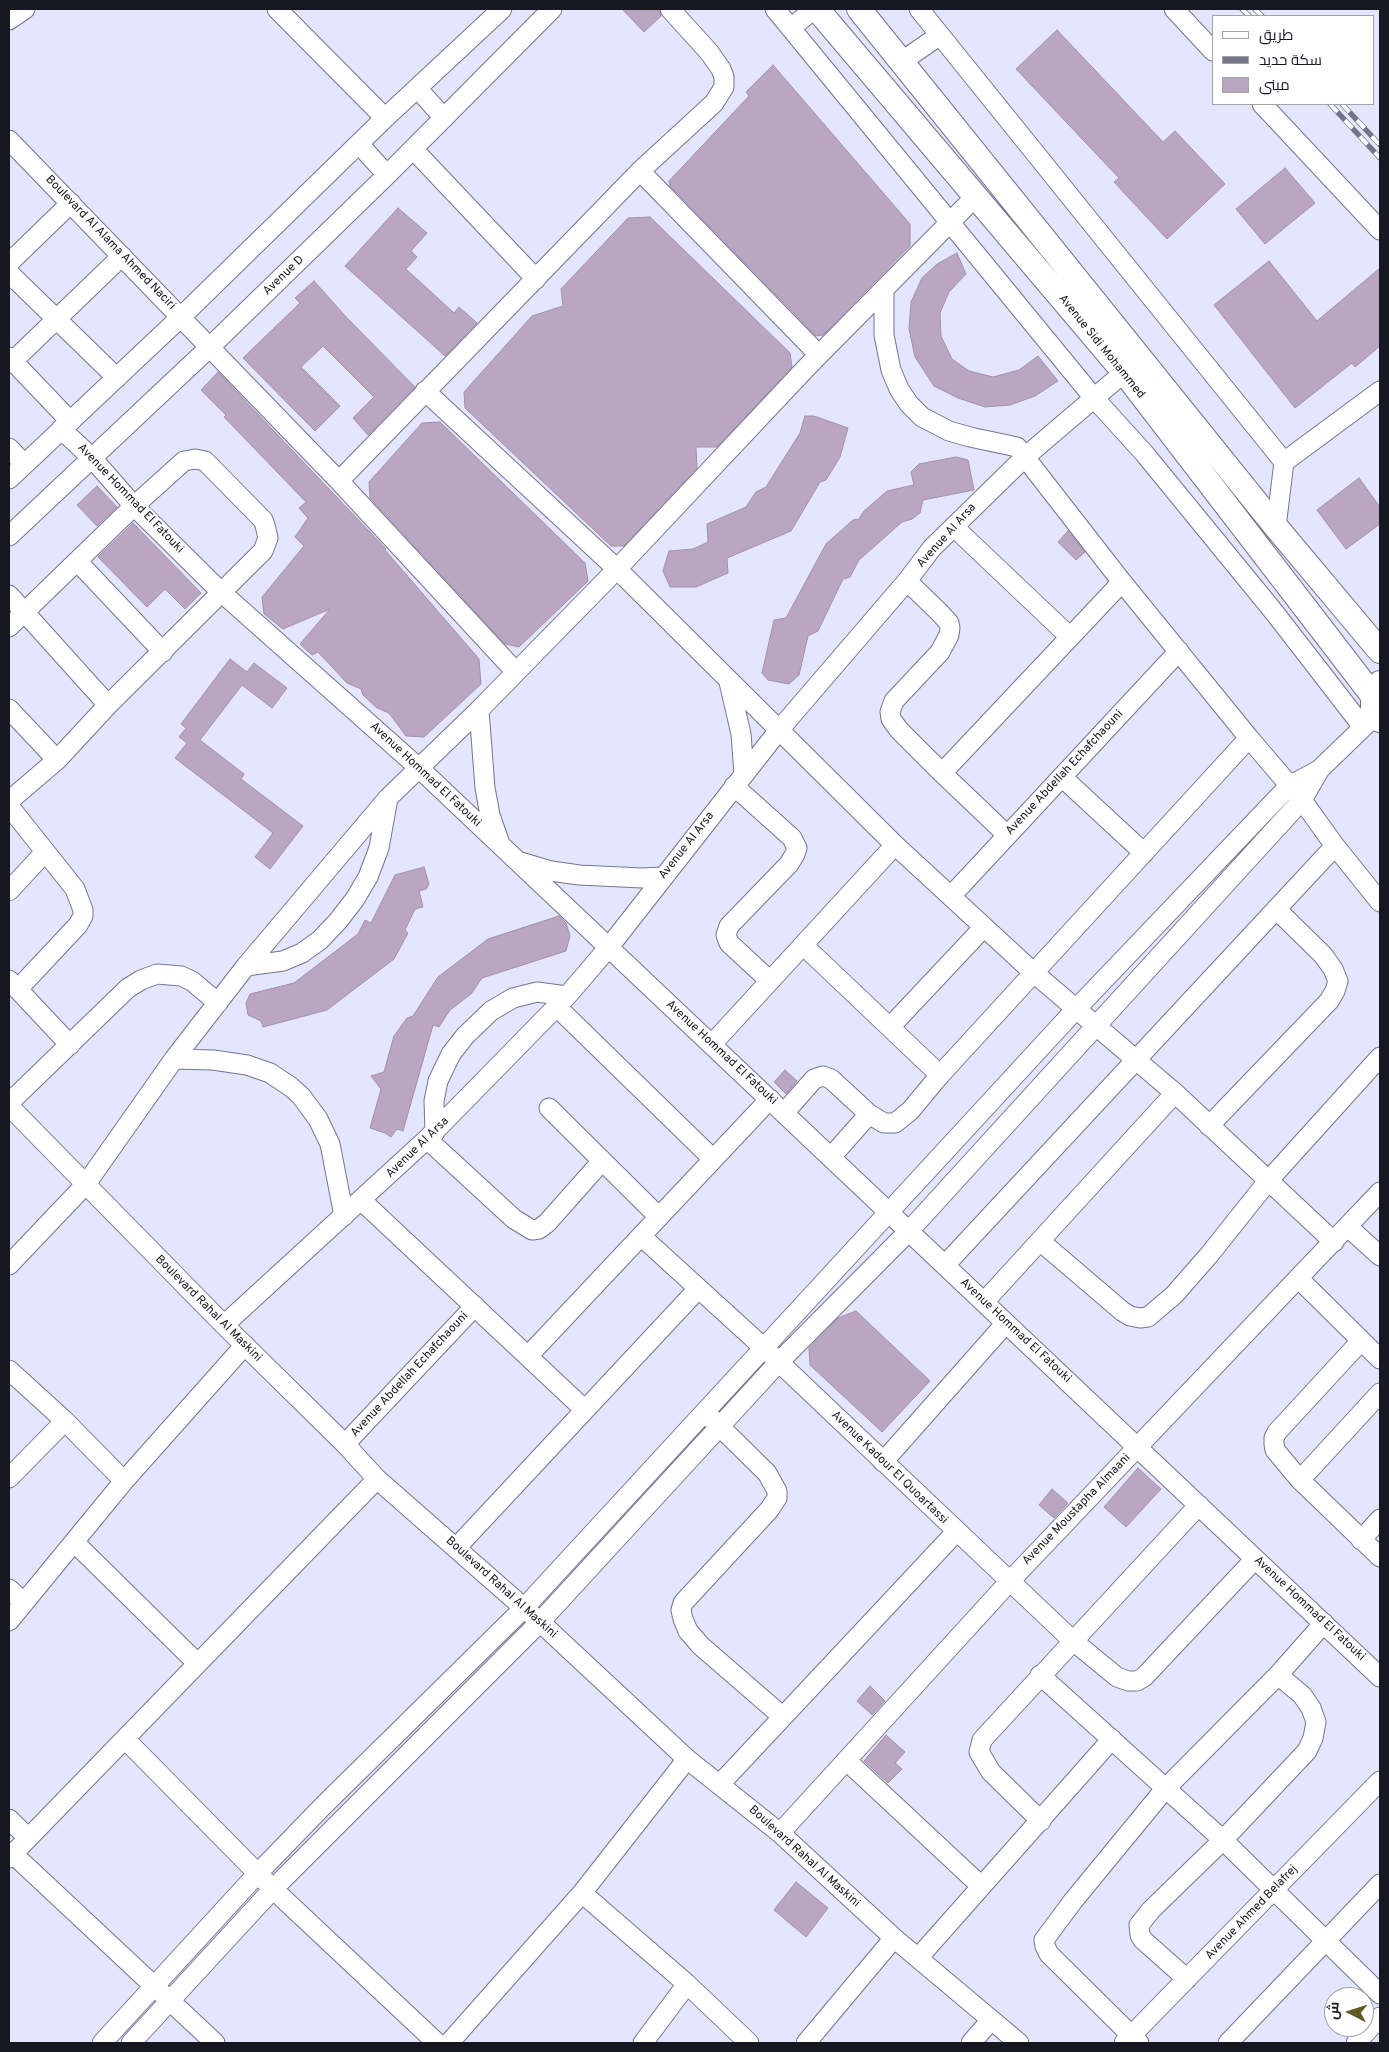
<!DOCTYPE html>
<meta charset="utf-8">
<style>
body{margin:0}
#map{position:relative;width:1389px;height:2052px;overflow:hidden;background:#e4e6ff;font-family:Overpass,Cairo,sans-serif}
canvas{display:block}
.frame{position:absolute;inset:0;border:10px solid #171722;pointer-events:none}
.legend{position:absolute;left:1212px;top:15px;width:162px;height:90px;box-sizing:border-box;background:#fff;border:1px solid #a2a2a7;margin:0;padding:6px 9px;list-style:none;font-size:15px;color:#171722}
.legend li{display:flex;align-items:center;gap:10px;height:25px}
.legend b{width:25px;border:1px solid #a2a2a7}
.north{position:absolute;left:1324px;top:1987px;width:50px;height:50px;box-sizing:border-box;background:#fff;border:1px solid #a2a2a7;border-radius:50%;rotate:275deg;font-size:14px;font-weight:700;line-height:20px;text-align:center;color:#171722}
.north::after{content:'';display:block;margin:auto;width:18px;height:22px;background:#645926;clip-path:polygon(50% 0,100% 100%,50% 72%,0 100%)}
</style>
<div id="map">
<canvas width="1389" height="2052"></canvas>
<div class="frame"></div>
<ul class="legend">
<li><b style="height:6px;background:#fff"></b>طريق</li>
<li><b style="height:6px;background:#737485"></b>سكة حديد</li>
<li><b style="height:14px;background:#baa6c0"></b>مبنى</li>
</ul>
<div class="north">ش</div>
</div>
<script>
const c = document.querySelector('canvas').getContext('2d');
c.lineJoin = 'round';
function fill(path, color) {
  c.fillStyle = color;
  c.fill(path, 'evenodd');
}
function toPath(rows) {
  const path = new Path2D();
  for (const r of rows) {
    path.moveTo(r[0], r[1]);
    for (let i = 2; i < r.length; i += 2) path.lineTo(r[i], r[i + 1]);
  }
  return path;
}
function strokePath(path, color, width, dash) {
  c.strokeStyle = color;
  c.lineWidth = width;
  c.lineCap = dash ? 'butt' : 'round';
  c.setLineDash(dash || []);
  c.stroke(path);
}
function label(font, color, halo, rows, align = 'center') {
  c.font = font + ' Overpass,sans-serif';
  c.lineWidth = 4.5;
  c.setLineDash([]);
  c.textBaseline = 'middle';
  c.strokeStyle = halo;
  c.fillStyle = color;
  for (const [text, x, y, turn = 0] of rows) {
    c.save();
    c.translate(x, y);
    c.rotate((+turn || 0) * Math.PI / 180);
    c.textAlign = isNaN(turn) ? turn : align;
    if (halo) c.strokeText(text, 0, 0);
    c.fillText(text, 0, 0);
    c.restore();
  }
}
const building = toPath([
 [622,9,659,9,661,16,644,32,622,9],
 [1057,30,1163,142,1175,131,1225,184,1167,239,1114,182,1119,178,1016,69,1057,30],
 [773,65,910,224,910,246,823,335,816,336,670,186,669,181,749,96,746,92,773,65],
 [1285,168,1315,203,1265,244,1236,209,1285,168],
 [398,208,427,233,411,251,417,257,406,269,454,313,459,307,477,323,445,356,345,266,398,208],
 [650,217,790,353,792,367,717,447,696,447,697,468,624,546,611,546,465,408,464,392,532,316,563,306,561,289,628,218,650,217],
 [957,253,966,274,949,292,940,313,941,336,952,359,969,371,993,377,1019,370,1038,356,1058,381,1035,396,1010,405,985,407,958,398,934,386,915,357,909,329,911,302,922,278,937,264,957,253],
 [1269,261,1317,321,1380,268,1380,346,1355,367,1352,363,1295,408,1214,305,1269,261],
 [314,281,349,320,415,387,368,435,353,418,374,397,323,346,301,367,340,406,315,431,243,358,300,303,295,298,314,281],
 [218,372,386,549,385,550,479,659,481,684,424,737,406,736,389,713,377,708,363,695,361,689,347,683,318,652,312,655,300,644,330,609,283,629,264,614,262,597,304,546,295,537,308,518,299,508,306,502,224,417,226,415,201,390,218,372],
 [805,416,814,416,848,428,840,457,826,480,820,482,791,531,727,558,728,573,696,587,670,587,663,571,669,551,693,549,708,542,707,524,746,507,756,492,766,487,800,433,805,416],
 [440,422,585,563,588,581,519,647,505,644,370,498,369,482,422,423,440,422],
 [956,457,968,460,974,490,923,500,920,513,912,519,902,522,859,560,850,577,843,579,818,631,808,636,799,675,789,684,768,680,762,673,774,620,786,618,826,544,853,520,859,519,864,511,887,491,914,485,911,472,919,464,956,457],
 [1359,478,1380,507,1380,524,1346,549,1317,510,1359,478],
 [97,486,117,507,97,526,77,505,97,486],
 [133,523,201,593,185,609,165,589,147,607,98,557,133,523],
 [1068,531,1085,552,1076,560,1058,542,1068,531],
 [230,659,247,672,254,663,287,688,272,708,242,685,200,740,244,774,241,779,303,826,270,869,255,857,273,833,175,758,187,743,179,737,186,728,181,724,230,659],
 [424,867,429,884,426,889,419,891,423,907,415,909,405,930,408,933,394,959,327,1010,263,1027,261,1021,248,1015,246,1003,250,994,294,983,358,934,365,920,371,923,395,875,424,867],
 [559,916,566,923,570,936,566,951,482,978,471,994,450,1010,439,1027,433,1025,403,1131,397,1129,391,1137,385,1133,370,1128,381,1089,371,1076,384,1072,394,1036,407,1018,413,1016,438,977,488,939,559,916],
 [785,1070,797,1081,786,1094,774,1082,785,1070],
 [856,1311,930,1381,882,1432,810,1365,809,1348,838,1318,856,1311],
 [1138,1468,1161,1489,1126,1527,1104,1507,1138,1468],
 [1052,1489,1068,1503,1054,1518,1039,1505,1052,1489],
 [870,1686,885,1701,872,1715,857,1701,870,1686],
 [886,1735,905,1752,895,1763,902,1769,888,1783,864,1761,886,1735],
 [796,1882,828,1908,806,1937,774,1910,796,1882]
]);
fill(building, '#baa6c0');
strokePath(building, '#a38fa8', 1);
const minor = toPath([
 [277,9,385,118],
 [775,9,1094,398,1144,453,1274,612,1363,727],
 [919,9,1284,462,1276,527],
 [1174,9,1213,51],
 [9,20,25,9],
 [791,28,814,9],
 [901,62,940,35],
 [417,88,444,118],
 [1262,104,1380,230],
 [9,140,339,481,515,671],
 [359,144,387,175],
 [413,149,536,279],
 [640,171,819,355],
 [9,263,71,203],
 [9,273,117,378],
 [884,289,884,335,891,370,899,389,909,404,922,417,949,431,970,437,1017,447,1122,582,1249,738,1302,800,1335,846,1380,902],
 [9,357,70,421],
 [13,361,122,256],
 [425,391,617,569,895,845,1034,973,1175,1093,1334,1242],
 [61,429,92,458,134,506,221,592,419,768,1380,1677],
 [9,448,24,464],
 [1284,462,1380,391],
 [9,479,182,316,385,118,502,9],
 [339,481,640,171,714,103,724,87,724,77,721,69,709,52,670,9],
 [954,527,1070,637],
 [9,536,211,346,387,175,552,9],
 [77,561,163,652],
 [907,581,940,613,949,623,950,628,949,635,940,652,894,701,890,712,891,719,899,730,942,773,1007,835],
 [9,595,108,705],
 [9,627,134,506,184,461,195,459,205,461,263,520,265,525,268,538,263,551,108,705,57,760,9,801],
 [729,682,741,734,744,774],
 [9,709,57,760],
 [479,710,485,788,490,815,499,841],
 [942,773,1122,582],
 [1062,777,1144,853],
 [734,786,792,838,797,848,795,854,789,864,729,926,726,935,729,943,770,981],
 [9,806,75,889,83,910,83,916,78,925,18,989],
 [521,862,551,871,579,875,642,878,662,877],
 [9,891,45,852],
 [951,896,1179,651],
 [803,945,940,1075],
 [246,966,283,961,302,953,320,940,338,921,355,899,368,877,379,848,388,798],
 [9,980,70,1045],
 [557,1007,713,1159],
 [890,1027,984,927],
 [712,1044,895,845],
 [174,1059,213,1060,247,1065,270,1073,291,1087,301,1096,318,1119,330,1144,344,1216],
 [9,1103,128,988,141,980,157,974,181,976,192,981,218,1003],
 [9,1106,224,1325,345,1444,377,1479,540,1622,687,1759,780,1833,894,1938,1019,2043],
 [549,1108,659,1217],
 [784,1113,814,1079,823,1076,831,1079,869,1114],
 [1209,1126,1329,1001,1335,991,1338,981,1333,969,1323,955,1276,909],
 [435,1132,434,1101,438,1081,451,1054,465,1036,491,1011,513,998,537,992,567,996],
 [427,1139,514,1219,532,1230,539,1229,547,1223,602,1161],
 [831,1157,869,1114,884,1123,895,1123,910,1111,940,1075,1249,738],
 [362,1201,585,1410],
 [1348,1227,1380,1256],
 [641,1236,764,1348,1072,1640,1117,1677,1128,1681,1137,1681,1144,1677,1255,1559],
 [1040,1241,1122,1311,1130,1316,1140,1318,1148,1317,1174,1295,1209,1255,1268,1181,1380,1057],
 [9,1265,86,1184,174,1059,246,966,388,798,479,710,617,569,808,366,975,197],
 [945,1265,1335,846],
 [1298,1278,1380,1359],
 [984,1302,1175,1093],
 [224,1325,427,1139,567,996,609,947,779,730,907,581,932,548,1025,457,1134,364],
 [1361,1341,1277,1432,1274,1438,1274,1444,1275,1450,1300,1480,1380,1557],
 [528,1356,770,1099],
 [9,1370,65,1421,124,1481],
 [711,1418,767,1473,777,1491,777,1498,769,1510,683,1603,681,1610,683,1619,688,1631,701,1646,783,1717],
 [345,1444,475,1306],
 [883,1462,1006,1323],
 [9,1478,65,1421],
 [1300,1480,1380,1393],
 [1361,1540,1380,1519],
 [74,1542,197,1663],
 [456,1548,698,1289],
 [9,1589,24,1603],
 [9,1621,124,1481,245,1345],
 [1040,1675,1223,1840,1380,1994],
 [125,1739,273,1889,437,2043],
 [847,1761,981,1886],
 [720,1784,956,1532],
 [9,1819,27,1837],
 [1041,1821,991,1772,979,1752,982,1740,1199,1505],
 [780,1833,1010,1581,1380,1192],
 [13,1854,215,2043],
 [9,1858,377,1479],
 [582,1893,687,1984,749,2043],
 [918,1958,1112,1739],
 [1187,1979,1143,1940,1140,1935,1139,1925,1151,1910,1223,1840,1307,1751,1313,1738,1316,1722,1311,1708,1302,1695,1278,1675],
 [102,2043,258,1873,324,1805,524,1608,1076,1009,1289,786,1319,770],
 [131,2043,273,1889,540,1622,778,1363,909,1231,1302,800,1320,769,1377,714],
 [449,2043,582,1893,687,1759],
 [643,2043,687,1984],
 [806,2043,894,1938],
 [971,2043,991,2020],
 [1124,2043,1380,1781],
 [1139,2043,1049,1954,1045,1946,1044,1940,1073,1901,1165,1789,1278,1675,1324,1623],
 [1228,2043,1380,1884],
 [1356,2043,1380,2017]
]);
const major = toPath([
 [817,9,1124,372,1373,696],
 [859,9,1276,527,1380,651],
 [1380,683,1373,696,1373,709,1380,720]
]);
strokePath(minor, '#737490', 21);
strokePath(major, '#737490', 26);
strokePath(minor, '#fff', 19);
strokePath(major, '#fff', 24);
const rail = toPath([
 [1242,9,1249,16],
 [1255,9,1262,16],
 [1330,104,1380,158],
 [1342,104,1380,145]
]);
strokePath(rail, '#737485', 5.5);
strokePath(rail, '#fff', 4, [11]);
label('12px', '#171722', '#fff', [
 ["Boulevard Al Alama Ahmed Naciri",110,243,46],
 ["Avenue D",284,276,-44],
 ["Avenue Sidi Mohammed",1101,347,51],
 ["Avenue Hommad El Fatouki",130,499,46],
 ["Avenue Al Arsa",947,536,-48],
 ["Avenue Abdellah Echafchaouni",1065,773,-47],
 ["Avenue Hommad El Fatouki",425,775,43],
 ["Avenue Al Arsa",687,846,-52],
 ["Avenue Hommad El Fatouki",721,1053,43],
 ["Avenue Al Arsa",418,1148,-44],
 ["Boulevard Rahal Al Maskini",208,1309,45],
 ["Avenue Hommad El Fatouki",1015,1331,43],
 ["Avenue Abdellah Echafchaouni",410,1375,-47],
 ["Avenue Kadour El Quoartassi",889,1468,44],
 ["Avenue Moustapha Almaani",1077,1510,-46],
 ["Boulevard Rahal Al Maskini",501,1588,42],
 ["Avenue Hommad El Fatouki",1309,1609,43],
 ["Boulevard Rahal Al Maskini",804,1857,42],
 ["Avenue Ahmed Belafrej",1252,1913,-46]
]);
</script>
